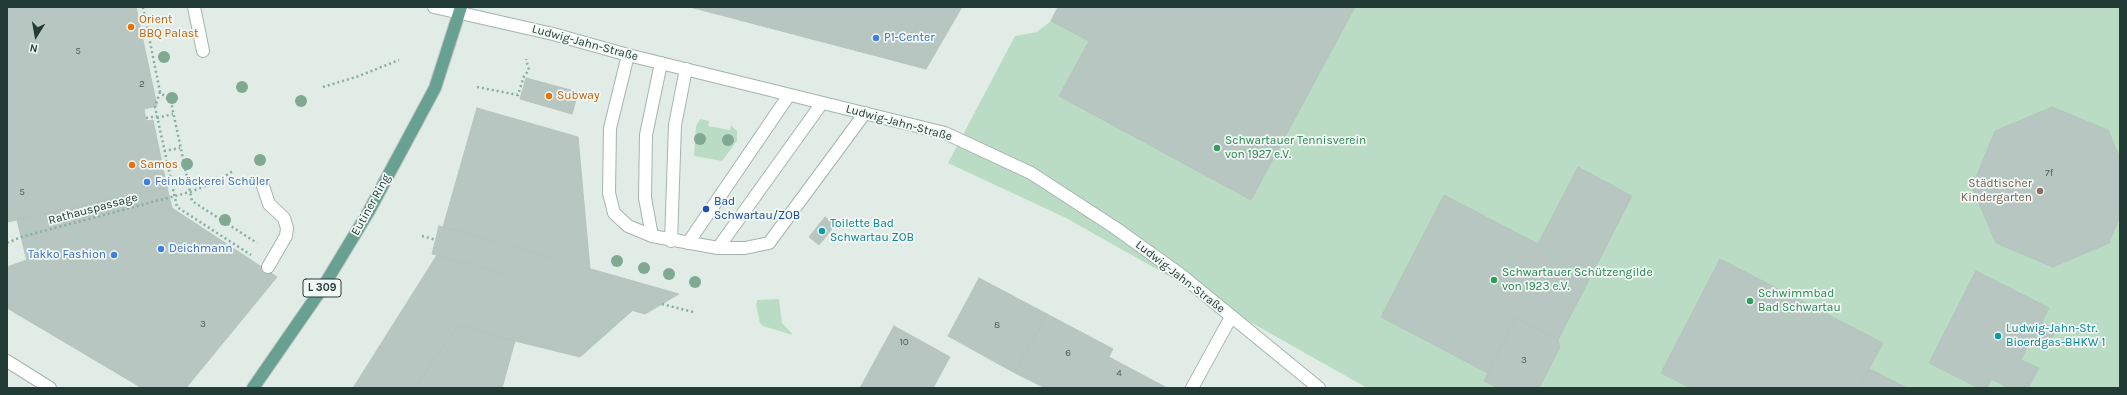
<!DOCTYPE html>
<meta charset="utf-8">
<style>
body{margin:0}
#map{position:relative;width:2127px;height:395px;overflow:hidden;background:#e2ece7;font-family:Karla,sans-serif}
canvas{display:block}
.frame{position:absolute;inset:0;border:8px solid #223c35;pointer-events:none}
.north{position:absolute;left:16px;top:16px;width:40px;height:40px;-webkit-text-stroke:3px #f2f8f5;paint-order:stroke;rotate:191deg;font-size:11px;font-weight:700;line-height:16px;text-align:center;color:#223c35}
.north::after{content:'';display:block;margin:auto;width:14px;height:18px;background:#223c35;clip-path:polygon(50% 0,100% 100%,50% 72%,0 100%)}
</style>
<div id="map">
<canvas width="2127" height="395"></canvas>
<div class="frame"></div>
<div class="north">N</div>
</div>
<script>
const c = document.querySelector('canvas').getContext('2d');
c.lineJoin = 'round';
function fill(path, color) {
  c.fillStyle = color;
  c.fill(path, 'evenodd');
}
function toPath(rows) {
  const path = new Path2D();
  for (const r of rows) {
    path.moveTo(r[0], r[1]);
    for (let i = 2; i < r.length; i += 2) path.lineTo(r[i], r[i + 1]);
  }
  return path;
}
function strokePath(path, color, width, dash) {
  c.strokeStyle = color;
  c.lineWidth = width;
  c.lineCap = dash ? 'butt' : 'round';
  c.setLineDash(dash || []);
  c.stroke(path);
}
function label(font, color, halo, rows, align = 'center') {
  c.font = font + ' Karla,sans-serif';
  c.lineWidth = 3.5;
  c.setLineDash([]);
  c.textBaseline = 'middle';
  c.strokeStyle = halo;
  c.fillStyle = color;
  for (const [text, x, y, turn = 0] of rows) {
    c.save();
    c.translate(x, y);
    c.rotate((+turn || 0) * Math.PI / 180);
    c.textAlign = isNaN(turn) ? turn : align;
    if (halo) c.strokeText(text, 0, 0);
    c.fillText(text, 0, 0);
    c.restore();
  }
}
fill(toPath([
 [1058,7,2120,7,2120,388,1367,388,1066,218,948,163,1015,36,1037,32,1051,21],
 [700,119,709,121,708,126,730,130,731,125,737,131,737,141,722,161,694,156,696,126],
 [779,299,782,323,793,335,763,326,760,323,756,305,757,300]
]), '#bbdcc4');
const building = toPath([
 [7,7,136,7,157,106,144,109,146,121,153,120,167,187,7,222,7,7],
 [690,7,962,7,926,69,690,7],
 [1058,7,1355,7,1251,200,1059,96,1089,41,1051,21,1058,7],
 [526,78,578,92,572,114,520,99,526,78],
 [2052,107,2108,130,2120,158,2120,216,2109,243,2053,267,1996,243,1972,187,1995,131,2052,107],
 [477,108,578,137,590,269,443,227,477,108],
 [1578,167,1632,196,1558,340,1516,318,1488,373,1381,317,1444,195,1538,244,1578,167],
 [167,187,172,208,27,261,17,220,167,187],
 [172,208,277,277,186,388,142,388,7,308,7,267,172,208],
 [825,217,835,225,819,245,809,237,825,217],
 [439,226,443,227,679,294,645,314,437,255,432,254,439,226],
 [437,255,633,310,580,357,515,341,458,325,415,388,353,388,437,255],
 [1720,259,1883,343,1859,388,1691,388,1661,373,1720,259],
 [1976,271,2049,308,2042,322,2056,330,2045,351,2029,343,2021,360,2039,368,2028,388,2009,388,1991,379,1987,388,1979,388,1929,363,1976,271],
 [979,278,1047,314,1015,373,948,336,979,278],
 [1047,314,1113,349,1092,388,1045,388,1015,373,1047,314],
 [1516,318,1558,340,1560,347,1539,388,1498,388,1484,381,1516,318],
 [458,325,515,341,502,388,415,388,458,325],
 [894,326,950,357,933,388,860,388,894,326],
 [1109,357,1167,388,1092,388,1109,357],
 [1870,369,1907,388,1859,388,1870,369]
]);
fill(building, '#b7c6c0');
strokePath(building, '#b4c5be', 1);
const service = toPath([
 [194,7,203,51],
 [628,55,610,128,609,193,614,213,628,226,652,236,718,248,745,248,769,243,865,113],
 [263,186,269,204,284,218,287,228,286,236,268,267],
 [652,236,645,198,646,135,661,63],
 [671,241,675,125,686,69],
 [688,243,789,95],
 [718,248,822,103],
 [1192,388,1231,317]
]);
const minor = toPath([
 [434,7,553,34,628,55,945,133,1031,173,1114,227,1181,275,1319,388],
 [7,361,50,388]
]);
const primary = toPath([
 [253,388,323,287,369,211,435,88,461,7]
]);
strokePath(service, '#a5b4ae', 14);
strokePath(minor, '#a5b4ae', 14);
strokePath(primary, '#c1c8c6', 14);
strokePath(toPath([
 [143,7,160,92,171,102,192,201,257,243],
 [323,87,359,76,399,60],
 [477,87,518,95,524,76,529,70,526,59],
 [160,92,155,107,177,207,251,255],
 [146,118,157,116],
 [157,118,173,114],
 [164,151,180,148],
 [422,236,436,240],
 [7,243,21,237,190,192,216,182,233,171],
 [662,304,693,312]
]), '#83aea1', 2.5, [2, 3]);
strokePath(service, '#fff', 12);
strokePath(minor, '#fff', 12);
strokePath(primary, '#68a091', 12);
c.fillStyle = '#7fa990';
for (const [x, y] of [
 [164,57],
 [242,87],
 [172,98],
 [301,101],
 [700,139],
 [728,140],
 [260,160],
 [187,164],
 [225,220],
 [617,261],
 [644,268],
 [669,274],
 [695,282]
]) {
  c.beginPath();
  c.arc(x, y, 6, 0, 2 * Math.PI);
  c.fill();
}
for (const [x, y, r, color] of [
 [131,27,4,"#e8710a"],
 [876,38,4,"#3f7fe0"],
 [549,96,4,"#e8710a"],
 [1217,148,4,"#2e9e5b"],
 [132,165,4,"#e8710a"],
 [147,182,4,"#3f7fe0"],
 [2040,191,4,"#8d6e63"],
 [706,209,4,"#1a4fb4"],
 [822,231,4,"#0f9aa8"],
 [161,249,4,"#3f7fe0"],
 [114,255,4,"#3f7fe0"],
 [1494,280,4,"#2e9e5b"],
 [1750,301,4,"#2e9e5b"],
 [1998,336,4,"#0f9aa8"]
]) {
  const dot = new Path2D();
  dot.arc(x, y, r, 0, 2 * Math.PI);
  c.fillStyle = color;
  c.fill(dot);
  strokePath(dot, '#f2f8f5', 1.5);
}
label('10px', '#475e58', null, [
 ["5",78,51],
 ["2",142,84],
 ["7f",2049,173],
 ["5",22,192],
 ["3",203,324],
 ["8",997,325],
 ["10",904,342],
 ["6",1068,353],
 ["3",1524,360],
 ["4",1119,373]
]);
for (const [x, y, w] of [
 [322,288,38]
]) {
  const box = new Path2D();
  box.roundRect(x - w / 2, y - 9, w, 18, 3);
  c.fillStyle = '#f2f8f5';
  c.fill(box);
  strokePath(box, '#223c35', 1);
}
label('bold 11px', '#223c35', null, [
 ["L 309",322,288]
]);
label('12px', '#c56008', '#f2f8f5', [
 ["Orient",139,20],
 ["BBQ Palast",139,34],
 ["Subway",557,96],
 ["Samos",140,165]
], 'left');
label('12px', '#366cbe', '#f2f8f5', [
 ["P1-Center",884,38],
 ["Feinbäckerei Schüler",155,182],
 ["Deichmann",169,249],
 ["Takko Fashion",106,255,"right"]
], 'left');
label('12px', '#223c35', '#f2f8f5', [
 ["Ludwig-Jahn-Straße",585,43,15],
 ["Ludwig-Jahn-Straße",899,123,15],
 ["Eutiner Ring",371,205,-61],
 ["Rathauspassage",93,209,-15],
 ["Ludwig-Jahn-Straße",1180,277,38]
]);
label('12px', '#27864d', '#f2f8f5', [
 ["Schwartauer Tennisverein",1225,141],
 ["von 1927 e.V.",1225,155],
 ["Schwartauer Schützengilde",1502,273],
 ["von 1923 e.V.",1502,287],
 ["Schwimmbad",1758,294],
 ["Bad Schwartau",1758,308]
], 'left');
label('12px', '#785e54', '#f2f8f5', [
 ["Städtischer",2032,184],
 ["Kindergarten",2032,198]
], 'right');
label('12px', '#164399', '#f2f8f5', [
 ["Bad",714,202],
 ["Schwartau/ZOB",714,216]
], 'left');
label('12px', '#0d838f', '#f2f8f5', [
 ["Toilette Bad",830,224],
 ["Schwartau ZOB",830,238],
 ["Ludwig-Jahn-Str.",2006,329],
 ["Bioerdgas-BHKW 1",2006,343]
], 'left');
</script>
